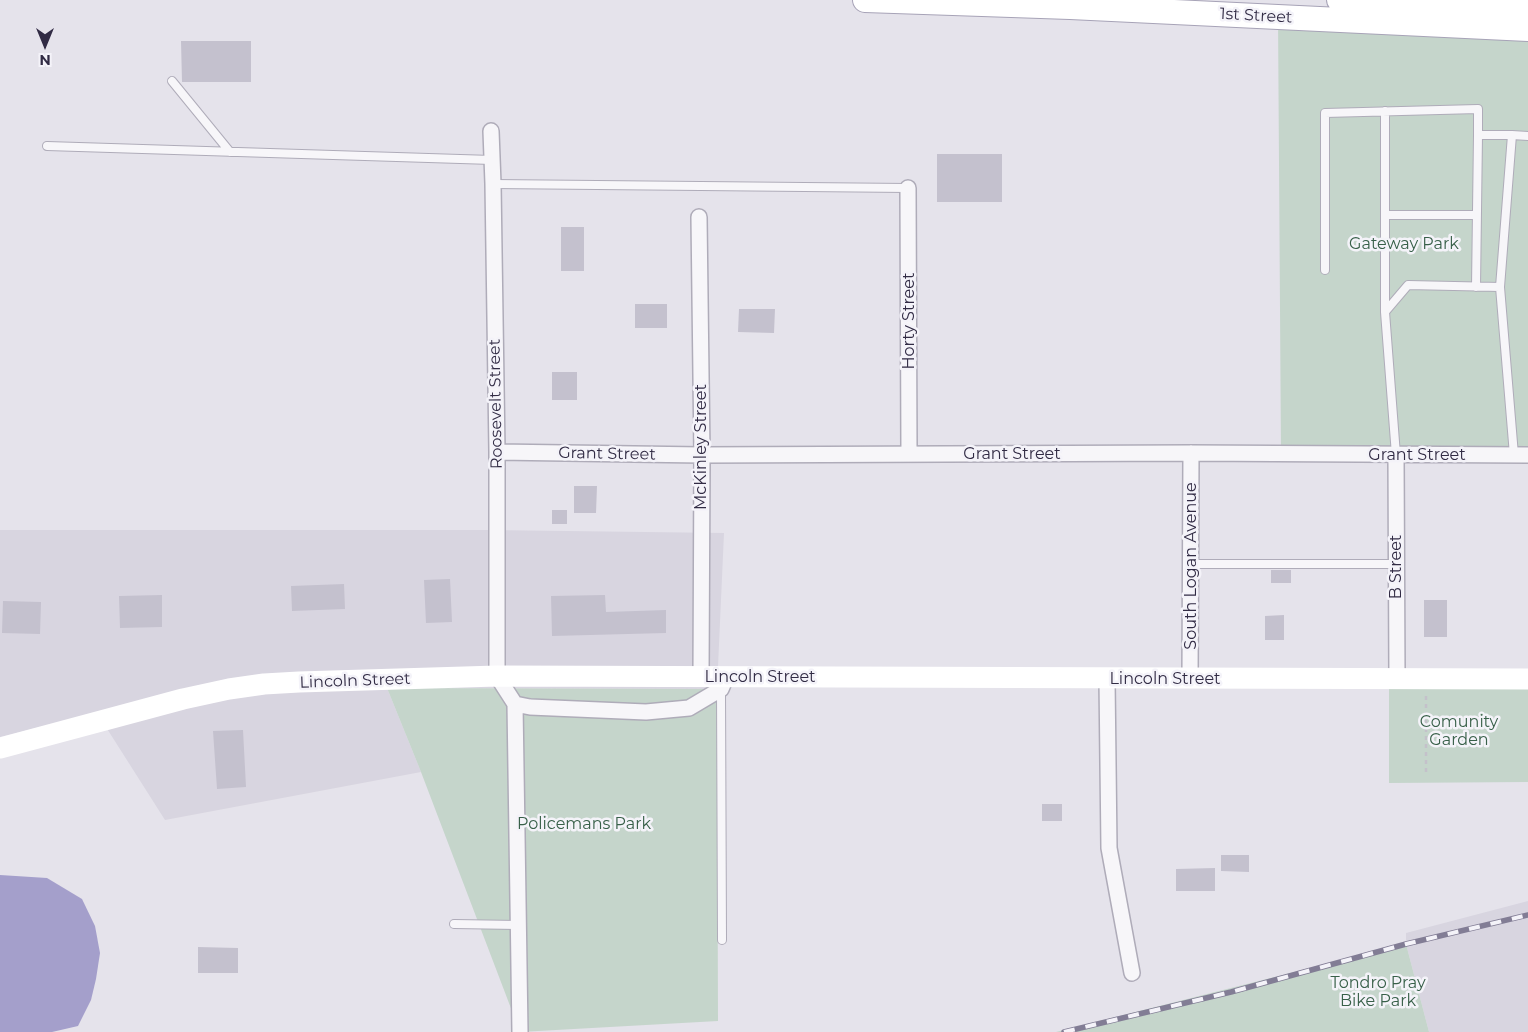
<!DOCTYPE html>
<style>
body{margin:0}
#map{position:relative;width:1528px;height:1032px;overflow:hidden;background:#e5e3eb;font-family:Montserrat,sans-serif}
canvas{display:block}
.north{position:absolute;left:20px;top:20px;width:50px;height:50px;-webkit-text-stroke:4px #f4f3f9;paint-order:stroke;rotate:180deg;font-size:14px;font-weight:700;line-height:20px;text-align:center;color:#312b44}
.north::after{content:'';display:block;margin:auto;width:18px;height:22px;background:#312b44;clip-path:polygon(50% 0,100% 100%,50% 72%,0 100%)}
</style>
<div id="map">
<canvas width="1528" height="1032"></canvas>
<div class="north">N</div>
</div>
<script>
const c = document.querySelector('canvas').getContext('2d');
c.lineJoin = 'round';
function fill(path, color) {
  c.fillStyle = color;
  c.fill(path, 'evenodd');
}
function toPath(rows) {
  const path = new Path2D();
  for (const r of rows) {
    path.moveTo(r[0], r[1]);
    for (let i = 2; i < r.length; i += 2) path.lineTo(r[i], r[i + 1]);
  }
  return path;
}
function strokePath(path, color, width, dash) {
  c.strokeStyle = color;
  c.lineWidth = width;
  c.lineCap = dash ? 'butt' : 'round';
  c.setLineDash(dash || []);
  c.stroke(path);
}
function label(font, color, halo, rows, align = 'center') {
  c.font = font + ' Montserrat,sans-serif';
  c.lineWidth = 5;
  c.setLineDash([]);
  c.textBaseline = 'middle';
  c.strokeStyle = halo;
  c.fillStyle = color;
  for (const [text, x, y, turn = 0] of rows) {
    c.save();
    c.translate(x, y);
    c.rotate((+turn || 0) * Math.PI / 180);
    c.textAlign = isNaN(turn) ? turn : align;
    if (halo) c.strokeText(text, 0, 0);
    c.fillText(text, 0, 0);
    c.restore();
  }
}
fill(toPath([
 [0,530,488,530,724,533,717,689,387,688,421,772,165,820,97,713,0,737],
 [1528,901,1528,1032,1429,1032,1406,944,1406,933]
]), '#d8d5e0');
fill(toPath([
 [1278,17,1528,34,1528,455,1281,454],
 [1528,679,1528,782,1389,783,1389,680],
 [387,688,717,689,718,1021,520,1032,421,772],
 [1406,944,1429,1032,1056,1032]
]), '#c5d5cb');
fill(toPath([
 [0,875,47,878,82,899,95,926,100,953,96,979,91,1000,78,1026,52,1032,0,1032]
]), '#a49fcb');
fill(toPath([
 [181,41,251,41,251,82,182,82],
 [937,154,1002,154,1002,202,937,202],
 [561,227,584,227,584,271,561,271],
 [635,304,667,304,667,328,635,328],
 [739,309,775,309,774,333,738,332],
 [552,372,577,372,577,400,552,400],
 [574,486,597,486,596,513,574,513],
 [552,510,567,510,567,524,552,524],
 [1271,570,1291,570,1291,583,1271,583],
 [450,579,452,622,426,623,424,580],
 [344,584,345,609,292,611,291,586],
 [162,595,162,627,120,628,119,596],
 [605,595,606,612,666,610,666,633,552,636,551,596],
 [1424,600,1447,600,1447,637,1424,637],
 [3,601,41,602,40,634,2,633],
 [1284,615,1284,640,1265,640,1265,616],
 [243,730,246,787,217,789,213,731],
 [1042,804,1062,804,1062,821,1042,821],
 [1221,855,1249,855,1249,872,1221,871],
 [1215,868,1215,891,1176,891,1176,869],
 [198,947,238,948,238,973,198,973]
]), '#c4c1ce');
const lane = toPath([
 [172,81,230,152],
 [1385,111,1385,312],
 [47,146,492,160],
 [493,184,908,188],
 [1385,215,1477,215],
 [1325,270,1325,113,1478,109,1478,135,1512,135],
 [1476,287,1478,135],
 [1500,287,1512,135,1528,136],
 [1396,455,1385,312,1408,285,1500,287,1514,455],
 [1191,564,1396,564],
 [721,689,722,940],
 [454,924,518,925]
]);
const street = toPath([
 [491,131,493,184,497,452,497,676,515,704,520,1032],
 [908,188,909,454],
 [699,217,702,455,701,677],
 [497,452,702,455,1191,453,1528,455],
 [1396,455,1397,680],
 [1107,679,1109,848,1132,973],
 [1190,679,1191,453],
 [515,704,530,707,646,712,689,708,721,689,726,677]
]);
const primary = toPath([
 [865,0,1070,7,1528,29],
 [1339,0,1528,11]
]);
strokePath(lane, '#afacb9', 10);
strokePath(street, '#afacb9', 18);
strokePath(primary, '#a7a3b7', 26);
strokePath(toPath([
 [1426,696,1426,774]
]), '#c4c1ca', 2.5, [4, 4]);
strokePath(lane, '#f7f6f9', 8);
strokePath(street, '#f7f6f9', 15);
strokePath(toPath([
 [0,748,183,699,229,689,264,684,299,682,497,676,1528,679]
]), '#fff', 21);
strokePath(primary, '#fff', 24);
const rail = toPath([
 [1064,1032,1231,992,1406,944,1528,915]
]);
strokePath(rail, '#827d95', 5.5);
strokePath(rail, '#f4f3f9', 4, [11]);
label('16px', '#312b44', '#f4f3f9', [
 ["1st Street",1256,16,3],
 ["Horty Street",909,321,-90],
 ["Roosevelt Street",496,404,-91],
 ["McKinley Street",701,447,-90],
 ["Grant Street",607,454,1],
 ["Grant Street",1012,454],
 ["Grant Street",1417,455],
 ["South Logan Avenue",1191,566,-90],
 ["B Street",1396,567,-90],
 ["Lincoln Street",760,677],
 ["Lincoln Street",1165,679],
 ["Lincoln Street",355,681,-2]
]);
label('16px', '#386049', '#f4f3f9', [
 ["Gateway Park",1404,244],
 ["Comunity",1459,722],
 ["Garden",1459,740],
 ["Policemans Park",584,824],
 ["Tondro Pray",1378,983],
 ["Bike Park",1378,1001]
]);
</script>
